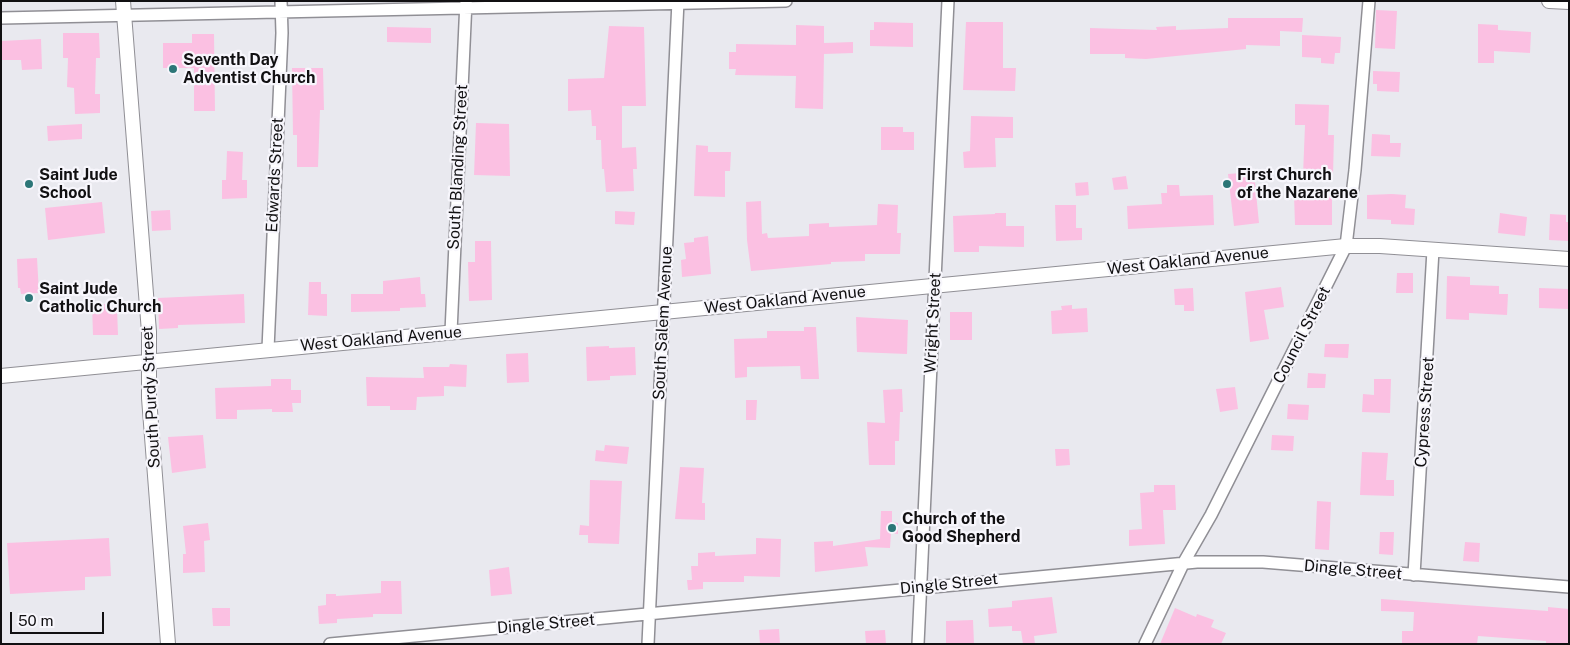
<!DOCTYPE html>
<style>
body{margin:0}
#map{position:relative;width:1570px;height:645px;overflow:hidden;background:#e9e9ef;font-family:"Public Sans",sans-serif}
canvas{display:block}
.frame{position:absolute;inset:0;border:2px solid #111012;pointer-events:none}
.scale{position:absolute;left:10px;top:612px;width:94px;height:22px;box-sizing:border-box;border:2px solid #111012;border-top:0;padding-left:6px;font-size:15px;line-height:18px;white-space:nowrap;color:#111012;-webkit-text-stroke:4px #f7f6fc;paint-order:stroke}
</style>
<div id="map">
<canvas width="1570" height="645"></canvas>
<div class="frame"></div>
<div class="scale">50 m</div>
</div>
<script>
const c = document.querySelector('canvas').getContext('2d');
c.lineJoin = 'round';
function fill(path, color) {
  c.fillStyle = color;
  c.fill(path, 'evenodd');
}
function toPath(rows) {
  const path = new Path2D();
  for (const r of rows) {
    path.moveTo(r[0], r[1]);
    for (let i = 2; i < r.length; i += 2) path.lineTo(r[i], r[i + 1]);
  }
  return path;
}
function strokePath(path, color, width, dash) {
  c.strokeStyle = color;
  c.lineWidth = width;
  c.lineCap = dash ? 'butt' : 'round';
  c.setLineDash(dash || []);
  c.stroke(path);
}
function label(font, color, halo, rows, align = 'center') {
  c.font = font + ' "Public Sans",sans-serif';
  c.lineWidth = 4.5;
  c.setLineDash([]);
  c.textBaseline = 'middle';
  c.strokeStyle = halo;
  c.fillStyle = color;
  for (const [text, x, y, turn = 0] of rows) {
    c.save();
    c.translate(x, y);
    c.rotate((+turn || 0) * Math.PI / 180);
    c.textAlign = isNaN(turn) ? turn : align;
    if (halo) c.strokeText(text, 0, 0);
    c.fillText(text, 0, 0);
    c.restore();
  }
}
fill(toPath([
 [1376,10,1397,11,1395,49,1375,48],
 [1228,18,1303,18,1302,32,1280,31,1280,46,1246,45,1246,49,1146,59,1125,58,1125,54,1090,54,1090,28,1157,30,1156,27,1176,26,1176,30,1228,28],
 [874,22,913,23,913,47,870,46,870,30,874,30],
 [966,22,1003,22,1003,68,1016,68,1015,91,963,90],
 [1478,24,1498,25,1498,30,1531,32,1530,53,1494,51,1494,63,1478,63],
 [796,25,824,26,824,43,853,42,853,53,824,54,823,109,795,108,796,76,735,75,736,69,729,69,729,52,736,52,736,44,796,45],
 [609,26,644,27,646,106,622,106,622,148,636,147,637,169,633,169,634,191,606,192,604,169,602,169,601,140,596,140,596,126,592,126,591,110,568,111,568,79,604,78],
 [387,27,431,28,431,43,387,42],
 [63,33,99,33,100,58,96,58,95,94,100,94,100,113,75,114,74,88,67,87,68,58,63,58],
 [192,34,214,34,215,111,194,111,194,68,163,68,163,43,192,43],
 [1302,35,1341,37,1340,53,1335,53,1334,64,1321,63,1321,58,1302,57],
 [41,39,42,69,22,70,21,60,1,60,1,41],
 [292,68,323,68,324,110,320,110,318,167,297,167,297,135,293,135],
 [1373,71,1400,72,1399,92,1377,91,1377,84,1373,84],
 [1295,104,1329,105,1328,135,1334,135,1333,176,1303,175,1305,125,1295,125],
 [971,116,1013,117,1013,138,995,138,996,167,964,168,963,152,970,151],
 [476,123,509,124,510,176,474,175],
 [82,124,82,139,48,141,47,126],
 [881,127,903,127,903,132,914,132,914,150,881,150],
 [1372,134,1390,135,1390,143,1401,143,1400,157,1371,156],
 [696,145,708,146,708,152,731,152,730,171,725,171,725,197,694,196],
 [227,151,243,152,242,180,247,180,247,198,222,199,222,180,226,180],
 [1254,172,1259,223,1234,226,1228,174],
 [1126,176,1128,189,1114,190,1112,178],
 [1088,182,1089,195,1076,196,1075,183],
 [1167,185,1179,185,1180,196,1213,195,1214,225,1128,229,1127,206,1162,204,1161,193,1167,193],
 [1332,194,1332,225,1295,225,1294,195],
 [1392,194,1406,195,1405,208,1415,209,1414,225,1391,224,1391,220,1367,219,1367,195],
 [761,201,762,234,767,233,768,238,809,236,809,224,829,223,829,227,877,225,878,204,898,205,897,233,901,233,900,254,865,254,865,261,831,262,831,264,751,271,747,240,746,202],
 [102,202,105,233,48,240,45,208],
 [1055,205,1076,205,1076,228,1082,228,1082,240,1056,241],
 [170,210,171,230,152,231,151,211],
 [615,211,635,212,634,225,615,224],
 [995,213,1006,213,1006,226,1024,226,1024,247,979,246,979,252,954,252,953,216,995,214],
 [1500,213,1527,217,1525,236,1498,233],
 [1550,214,1566,215,1566,222,1569,222,1569,241,1549,240],
 [708,236,711,274,682,277,681,260,686,259,684,243,694,242,694,238],
 [475,241,491,241,492,300,469,301,468,262,475,262],
 [37,258,39,293,21,294,20,288,18,288,17,259],
 [1397,273,1413,273,1413,293,1396,293],
 [1447,276,1470,277,1470,285,1499,286,1499,294,1508,294,1507,315,1469,313,1469,320,1446,319],
 [420,277,421,294,425,294,426,307,400,308,400,311,351,312,351,294,383,294,383,281],
 [309,282,321,282,321,294,327,294,327,316,308,315],
 [1281,287,1284,307,1264,310,1269,339,1250,342,1245,292],
 [1193,288,1194,311,1184,311,1184,305,1175,305,1174,289],
 [1539,288,1569,289,1569,309,1539,308],
 [244,294,245,323,178,325,178,328,159,329,158,298],
 [92,304,108,304,108,309,117,308,118,335,93,335],
 [1072,305,1072,309,1087,308,1088,332,1052,334,1051,311,1062,310,1061,306],
 [950,312,972,312,972,340,950,340],
 [856,317,908,320,907,354,857,352],
 [804,327,816,327,819,379,801,379,800,366,747,367,747,377,735,378,734,339,767,338,767,331,804,331],
 [1325,344,1349,344,1348,358,1324,357],
 [609,346,609,348,635,347,636,375,610,376,610,380,587,381,586,347],
 [528,353,529,382,507,383,506,354],
 [450,364,467,365,466,387,444,386,444,396,417,397,416,410,390,410,390,406,367,406,366,377,424,378,423,367,449,367],
 [1308,373,1326,374,1325,388,1307,388],
 [271,379,291,379,291,390,301,390,301,403,292,403,293,412,272,412,272,409,237,410,237,419,216,419,215,388,271,386],
 [1374,379,1391,379,1390,413,1362,412,1363,394,1374,395],
 [1235,387,1238,409,1220,412,1216,389],
 [902,389,903,412,900,412,899,441,895,441,895,465,869,465,867,422,885,423,883,390],
 [746,400,757,400,756,420,746,420],
 [1288,404,1309,405,1308,420,1287,419],
 [203,435,206,468,172,473,168,437],
 [1272,435,1294,436,1293,451,1271,450],
 [605,445,629,447,627,464,595,461,596,450,604,451],
 [1055,449,1069,449,1070,465,1056,466],
 [1362,452,1388,453,1386,480,1394,480,1394,496,1360,495],
 [680,467,704,468,702,503,705,503,705,520,675,519],
 [590,480,622,481,619,544,588,543,588,535,579,535,580,525,589,526],
 [1154,485,1175,485,1176,510,1163,510,1165,544,1129,546,1129,530,1142,529,1140,493,1154,492],
 [1317,501,1331,502,1329,550,1315,549],
 [881,511,892,511,892,522,898,523,898,534,891,533,890,548,865,547,868,566,815,572,814,542,833,541,833,546,880,539],
 [208,523,210,540,204,541,205,572,183,573,183,554,186,554,183,526],
 [1380,532,1394,532,1393,555,1379,554],
 [109,538,111,576,85,577,85,590,10,594,7,543],
 [756,538,781,539,780,577,744,576,744,582,703,582,703,589,688,590,687,580,692,580,691,566,698,566,698,553,715,552,715,556,756,554],
 [1465,542,1480,543,1479,562,1463,561],
 [509,567,512,594,491,596,489,570],
 [381,581,401,581,402,614,373,614,373,617,337,619,337,623,319,624,318,606,326,605,326,594,336,594,336,596,381,593],
 [1052,597,1057,633,1034,636,1035,644,1023,644,1021,631,1012,631,1012,626,989,627,988,609,1012,607,1012,601],
 [1381,599,1548,611,1548,607,1569,609,1569,644,1546,644,1546,641,1478,636,1477,644,1402,644,1402,631,1413,631,1414,612,1381,611],
 [212,608,230,608,230,626,213,626],
 [1175,608,1196,617,1197,614,1214,620,1211,627,1226,633,1221,644,1160,644],
 [973,620,974,644,946,644,946,621],
 [779,629,780,644,760,644,759,630],
 [885,630,886,644,866,644,865,631]
]), '#fbc0e2');
const minor = toPath([
 [1,18,786,1],
 [451,332,466,1],
 [268,349,282,33,281,1],
 [1414,575,1433,250],
 [330,644,1197,562,1263,562,1569,587],
 [648,644,678,1],
 [918,644,948,1],
 [1145,644,1184,562,1211,515,1346,246,1355,170,1369,1]
]);
const tertiary = toPath([
 [123,1,149,332,149,398,168,644],
 [1549,1,1569,2],
 [1,376,1346,246,1380,246,1569,259]
]);
strokePath(minor, '#908f95', 14);
strokePath(tertiary, '#908f95', 16);
strokePath(minor, '#fff', 11);
strokePath(tertiary, '#fff', 14);
for (const [x, y, r, color] of [
 [173,69,5,"#2c7677"],
 [29,184,5,"#2c7677"],
 [1227,184,5,"#2c7677"],
 [29,298,5,"#2c7677"],
 [892,528,5,"#2c7677"]
]) {
  const dot = new Path2D();
  dot.arc(x, y, r, 0, 2 * Math.PI);
  c.fillStyle = color;
  c.fill(dot);
  strokePath(dot, '#f7f6fc', 2);
}
label('bold 16px', '#111012', '#f7f6fc', [
 ["Seventh Day",183,60],
 ["Adventist Church",183,78],
 ["Saint Jude",39,175],
 ["School",39,193],
 ["First Church",1237,175],
 ["of the Nazarene",1237,193],
 ["Saint Jude",39,289],
 ["Catholic Church",39,307],
 ["Church of the",902,519],
 ["Good Shepherd",902,537]
], 'left');
label('16px', '#111012', '#f7f6fc', [
 ["South Blanding Street",458,167,-87],
 ["Edwards Street",275,175,-87],
 ["West Oakland Avenue",1188,261,-6],
 ["West Oakland Avenue",785,300,-6],
 ["South Salem Avenue",663,323,-87],
 ["Wright Street",933,323,-87],
 ["Council Street",1302,335,-63],
 ["West Oakland Avenue",381,339,-5],
 ["South Purdy Street",151,397,-93],
 ["Cypress Street",1425,412,-86],
 ["Dingle Street",1353,570,5],
 ["Dingle Street",949,584,-6],
 ["Dingle Street",546,624,-5]
]);
</script>
